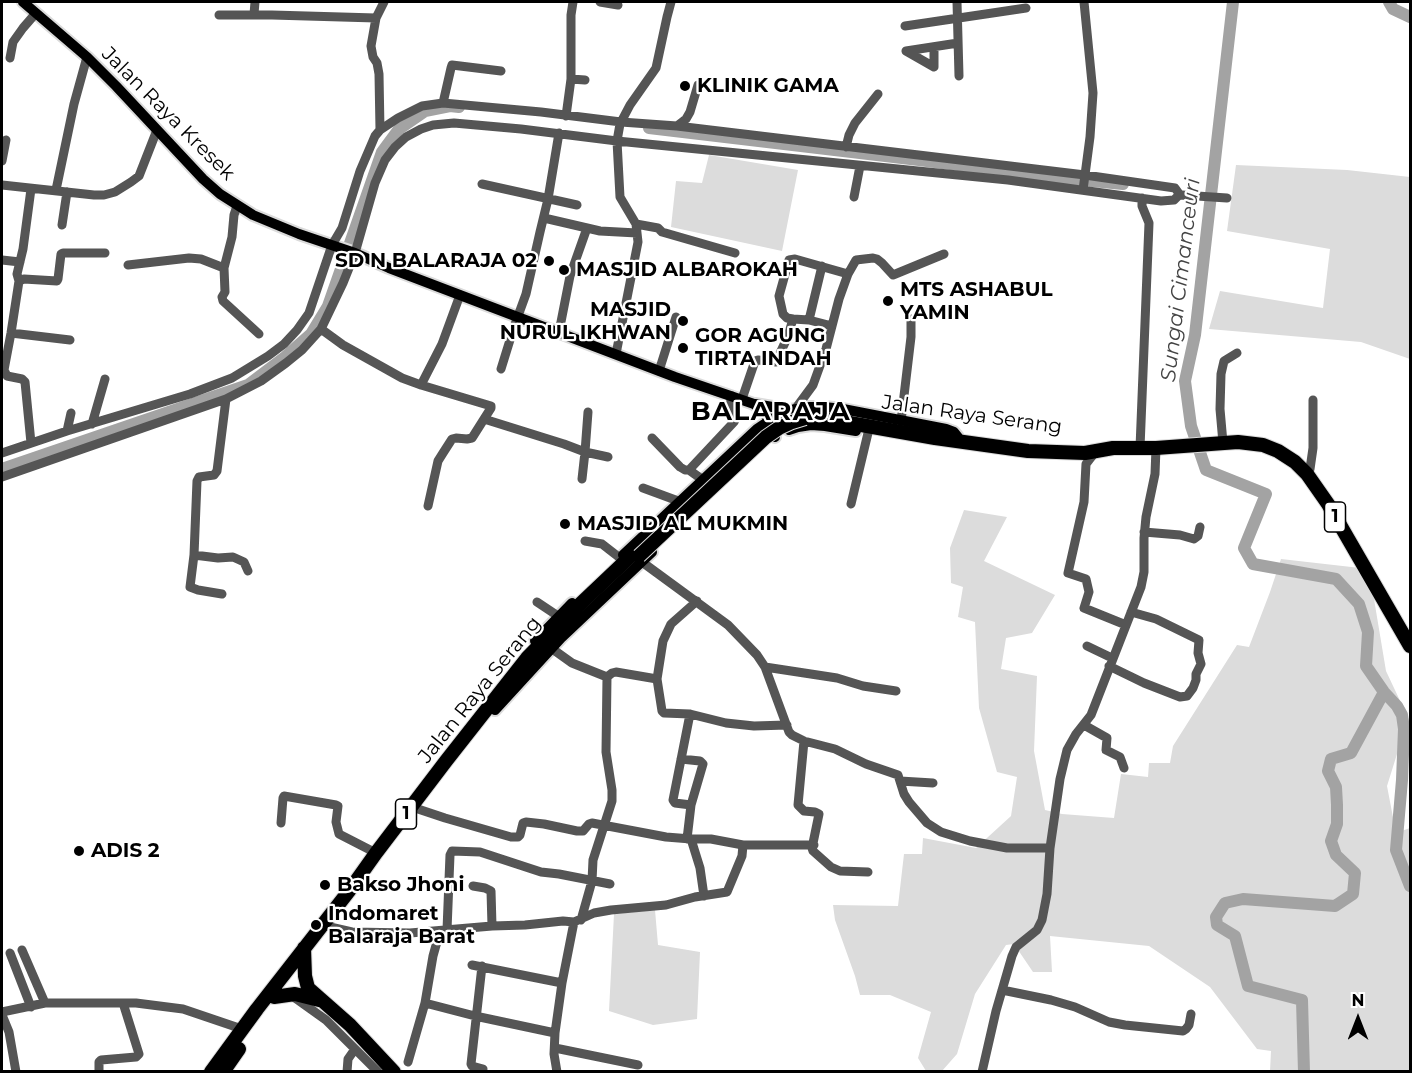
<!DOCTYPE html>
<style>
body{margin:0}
#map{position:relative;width:1412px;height:1073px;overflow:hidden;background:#fff;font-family:Montserrat,sans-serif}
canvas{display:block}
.frame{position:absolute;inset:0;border:3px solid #000;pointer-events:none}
.north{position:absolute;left:1328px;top:989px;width:60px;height:60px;-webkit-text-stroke:4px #fff;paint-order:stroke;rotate:0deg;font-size:16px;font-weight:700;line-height:24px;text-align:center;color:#000}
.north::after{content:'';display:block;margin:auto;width:21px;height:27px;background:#000;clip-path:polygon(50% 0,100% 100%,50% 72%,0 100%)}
</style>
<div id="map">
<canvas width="1412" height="1073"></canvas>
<div class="frame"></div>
<div class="north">N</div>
</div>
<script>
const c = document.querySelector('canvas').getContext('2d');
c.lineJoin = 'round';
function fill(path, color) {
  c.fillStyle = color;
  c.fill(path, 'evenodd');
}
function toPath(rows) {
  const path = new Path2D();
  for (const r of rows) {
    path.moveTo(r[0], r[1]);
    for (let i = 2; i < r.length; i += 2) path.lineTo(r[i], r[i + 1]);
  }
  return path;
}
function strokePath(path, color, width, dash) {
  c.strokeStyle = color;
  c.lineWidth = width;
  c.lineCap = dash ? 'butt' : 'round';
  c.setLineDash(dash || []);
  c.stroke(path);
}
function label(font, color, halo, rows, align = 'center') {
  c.font = font + ' Montserrat,sans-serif';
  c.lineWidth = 4.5;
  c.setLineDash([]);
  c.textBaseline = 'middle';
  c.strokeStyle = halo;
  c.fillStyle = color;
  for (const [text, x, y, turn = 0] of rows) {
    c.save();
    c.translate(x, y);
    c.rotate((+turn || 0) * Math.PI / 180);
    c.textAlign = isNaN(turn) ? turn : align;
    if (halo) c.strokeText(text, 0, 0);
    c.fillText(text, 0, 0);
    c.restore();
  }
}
fill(toPath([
 [709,155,798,170,782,251,671,227,676,181,702,183],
 [1236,165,1347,170,1410,177,1410,359,1361,342,1209,329,1220,291,1323,308,1330,249,1227,231],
 [964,510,1007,517,984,561,1055,595,1032,633,1006,638,1001,669,1037,676,1034,751,1045,810,1062,814,1114,818,1121,774,1148,777,1149,763,1170,763,1173,746,1237,645,1249,647,1270,592,1281,559,1369,569,1386,671,1410,722,1410,730,1397,754,1387,786,1396,833,1410,828,1410,1071,1270,1071,1271,1051,1257,1049,1210,987,1149,946,1050,936,1052,972,1033,972,1014,944,1006,945,975,994,957,1054,942,1071,926,1071,918,1058,931,1012,890,995,860,995,855,976,835,920,833,905,898,906,904,854,922,854,923,838,976,848,1011,816,1017,777,997,772,979,708,975,622,958,617,963,587,951,583,950,548],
 [655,910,658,945,700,952,697,1019,653,1025,609,1011,614,914]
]), '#dcdcdc');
strokePath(toPath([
 [1233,2,1195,335,1185,381,1191,426,1206,470,1266,494,1244,548,1253,564,1336,579,1359,604,1368,632,1366,666,1384,692,1397,706,1402,715,1404,729,1402,780,1396,850,1410,886],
 [1389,2,1393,9,1410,17],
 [649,128,919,160,1052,177,1123,184],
 [2,469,248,385,285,357,311,334,328,306,382,152,399,129,425,111,450,106,459,107],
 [1304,1072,1302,1000,1248,986,1235,936,1217,925,1216,917,1225,903,1243,899,1335,906,1353,894,1355,873,1336,855,1331,841,1337,824,1337,805,1336,787,1328,771,1331,759,1351,753,1384,692]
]), '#a3a3a3', 12);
const major = toPath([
 [23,2,87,57,116,86,203,179,220,194,253,215,299,234,355,253,389,268,675,377,754,404,763,412,769,420,775,437],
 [755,404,790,410],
 [789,430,798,427,811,425,825,426,856,431],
 [623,555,757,429,772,419,790,410,810,407,824,407,843,409,946,429,954,432,958,437],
 [535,641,572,603],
 [495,710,561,638,652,552]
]);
const highway = toPath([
 [805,418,833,420,935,438,1028,451,1085,453,1113,448,1156,448,1238,442,1263,445,1278,451,1295,462,1307,474,1328,504,1410,646],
 [304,948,305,976,308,988,350,1025,394,1072],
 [274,997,295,994,319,1000],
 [211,1072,257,1009,349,891,376,853,446,761,527,658,577,607,635,552],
 [223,1072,239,1049]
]);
strokePath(major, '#dbdbdb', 14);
strokePath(highway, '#dbdbdb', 16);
strokePath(toPath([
 [600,2,618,5],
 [957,2,959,76],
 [254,14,255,2],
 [219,15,272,15,376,18,371,46,373,57,377,63,379,74,380,130],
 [376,18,384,2],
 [905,26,1026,8],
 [906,51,958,43],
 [906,51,934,67,934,47],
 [10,58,13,42,23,28,36,13],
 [571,79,585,80],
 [443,103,451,68,452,65,501,71],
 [566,116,571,79,571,15,573,2],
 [677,126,686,119,690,112,698,85],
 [846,147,849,135,855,123,878,94],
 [2,161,6,140],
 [482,184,577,205],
 [2,185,94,195,104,195,115,192,131,182,139,176,157,130],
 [56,190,74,104,87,57],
 [1083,190,1090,137,1093,93,1084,2],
 [854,197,860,166],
 [237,206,234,215,232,237,224,268,225,292,222,297,223,301,259,334],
 [544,218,600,231,637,233],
 [636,224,658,228,662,232,735,253],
 [62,225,67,192],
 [2,260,20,262],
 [128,265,189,258,201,259,224,268],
 [19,281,17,274,23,249,31,189],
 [793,319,809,320,832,326],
 [809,320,822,266],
 [321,329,343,345,402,378,421,385,491,406,491,408,472,438,467,439,456,438,452,439,443,453,438,461,428,506],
 [559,332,570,276,587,228],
 [11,333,70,340],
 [616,354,638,242,636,224,620,197,617,141,620,124,630,105,656,68,667,17,671,2],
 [501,369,514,327,526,294,540,232,548,199,559,133],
 [659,371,676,317],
 [421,385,442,344,460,295],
 [742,399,755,361,758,360,776,362,788,336,793,319,787,318,783,314,779,296,789,260,795,259,848,274,856,260,873,258,877,259,882,263,893,275,944,254],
 [796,408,813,385,826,349,839,299,848,274],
 [588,412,585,452,608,457],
 [484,419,564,444,585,452,582,479],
 [901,421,911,337,911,319],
 [92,424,105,379],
 [67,431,71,413],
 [652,438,680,467,685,470,689,470,703,480],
 [31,443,25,382,22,379,7,376,4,370,11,333,19,281,24,279,57,281,58,279,61,254,63,253,105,253],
 [1223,443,1220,409,1221,374,1224,361,1237,353],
 [1140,448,1149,223,1142,206,1142,198],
 [1096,451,1086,464,1084,502,1068,573,1086,579,1089,592,1084,608,1126,625],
 [2,453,67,431,190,394,232,378,268,356,284,344,297,330,309,313,332,245,342,228,360,171,375,136,380,130,398,118,422,106,443,103,454,104,541,112,621,122,677,126,1085,175,1175,188,1180,195],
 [689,470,734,422,737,416,729,409,732,396],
 [1307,474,1310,469,1313,448,1313,400],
 [2,477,226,399,261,381,286,363,302,350,321,329,343,283,355,253,375,183,385,160,395,147,406,137,421,129,433,125,454,123,521,129,617,141,1008,180,1161,201,1174,200,1178,196,1182,195,1227,198],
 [643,488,681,502],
 [851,504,868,433],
 [1144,532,1180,535,1194,539,1198,536,1200,527],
 [585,541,602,544,620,558],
 [194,555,218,558,233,557,244,562,248,571],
 [642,562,728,625,757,655,765,667,789,732,792,735,804,741,835,749,866,764,898,775,904,794,909,802,927,823,941,832,970,841,1007,848,1050,848],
 [222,594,198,590,190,587,194,555,197,481,199,477,214,475,217,471,226,399],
 [537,602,558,616],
 [1087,646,1112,658],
 [551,648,572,663,607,677],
 [1109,666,1144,683,1180,697,1187,696,1193,688,1196,680,1196,674,1201,664,1198,653,1199,640,1156,619,1131,612],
 [765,667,837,678,863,686,896,691],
 [657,679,662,711,664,713,690,714,726,723,754,726,787,725],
 [690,714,673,800,675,803,691,805],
 [1084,725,1107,738,1106,750,1120,757,1124,768],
 [804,741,798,805,804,811,815,812,819,814,812,848,813,851,831,867,840,871,868,872],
 [681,759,700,761,703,764,691,805,687,839],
 [900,781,933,783],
 [418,809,445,818,511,837,518,837,520,835,523,823,526,822,544,824,577,831,583,831,589,824,592,823,666,837,691,839,711,839,743,845],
 [281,823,283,798,284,796,336,805,338,806,336,822,339,834,376,853],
 [691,839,700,868,704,896],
 [473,886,485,888,491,891,492,926],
 [581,920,592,881,593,860,612,801,612,790,606,752,607,677,612,673,616,672,657,679,663,641,671,624,697,601],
 [323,923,330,927,352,932,410,933,492,926,525,925,563,921,574,922,594,913,611,910,666,905,695,897,727,892,742,856,743,845,814,845],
 [447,930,450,855,452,851,480,852,541,872,559,874,610,884],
 [440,931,433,956,425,1003,475,1016,555,1033],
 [22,950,45,1003],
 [10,953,31,1007],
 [472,965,562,983],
 [482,966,471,1064,472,1066,483,1069],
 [1002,990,1051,1000,1075,1007,1109,1022,1125,1025,1183,1031,1186,1029,1189,1025,1191,1014],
 [291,995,326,1020,378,1072],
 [2,1012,45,1003,136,1003,183,1009,242,1029],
 [2,1015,9,1032,16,1072],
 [555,1048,638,1065],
 [408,1062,425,1003],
 [99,1072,99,1062,101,1060,136,1057,139,1054,123,1003],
 [347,1072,348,1059,355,1049],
 [557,1072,554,1054,555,1033,562,983,574,922],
 [982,1072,996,1011,1012,956,1016,947,1037,930,1042,920,1047,894,1050,848,1060,779,1067,750,1076,734,1091,715,1141,587,1144,572,1144,538,1146,517,1155,474,1156,448]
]), '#555', 9);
strokePath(major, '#000', 10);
strokePath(highway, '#000', 14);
const highwayBridge = toPath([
 [639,556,766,437,779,428,792,422,805,418]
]);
strokePath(highwayBridge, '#dbdbdb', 16, []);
strokePath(highwayBridge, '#000', 14);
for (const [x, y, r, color] of [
 [685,86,6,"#000"],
 [549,261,6,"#000"],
 [564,270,6,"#000"],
 [888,301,6,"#000"],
 [683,321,6,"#000"],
 [683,348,6,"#000"],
 [565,524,6,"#000"],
 [79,851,6,"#000"],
 [325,885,6,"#000"],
 [316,925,6,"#000"]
]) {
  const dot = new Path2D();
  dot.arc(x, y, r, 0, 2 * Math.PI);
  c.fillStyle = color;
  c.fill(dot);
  strokePath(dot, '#fff', 2);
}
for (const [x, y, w] of [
 [1335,517,21],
 [406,814,21]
]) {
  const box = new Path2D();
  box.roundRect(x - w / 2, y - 15, w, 30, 4.5);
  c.fillStyle = '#fff';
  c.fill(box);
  strokePath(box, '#000', 1.5);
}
label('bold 18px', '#000', null, [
 ["1",1335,517],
 ["1",406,814]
]);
label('bold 20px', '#000', '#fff', [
 ["KLINIK GAMA",697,86],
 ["SD N BALARAJA 02",537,261,"right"],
 ["MASJID ALBAROKAH",576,270],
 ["MTS ASHABUL",900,290],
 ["YAMIN",900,313],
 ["MASJID",671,310,"right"],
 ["NURUL IKHWAN",671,333,"right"],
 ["GOR AGUNG",695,336],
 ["TIRTA INDAH",695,359],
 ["MASJID AL MUKMIN",577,524],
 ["ADIS 2",91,851],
 ["Bakso Jhoni",337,885],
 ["Indomaret",328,914],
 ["Balaraja Barat",328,937]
], 'left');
label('20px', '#000', '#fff', [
 ["Jalan Raya Kresek",168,114,45],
 ["Jalan Raya Serang",972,415,8],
 ["Jalan Raya Serang",480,690,-51]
]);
label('italic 21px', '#444', '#fff', [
 ["Sungai Cimanceuri",1181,280,-83]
]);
c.letterSpacing = '1.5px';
label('bold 26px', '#000', '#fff', [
 ["BALARAJA",771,412]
]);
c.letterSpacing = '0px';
</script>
